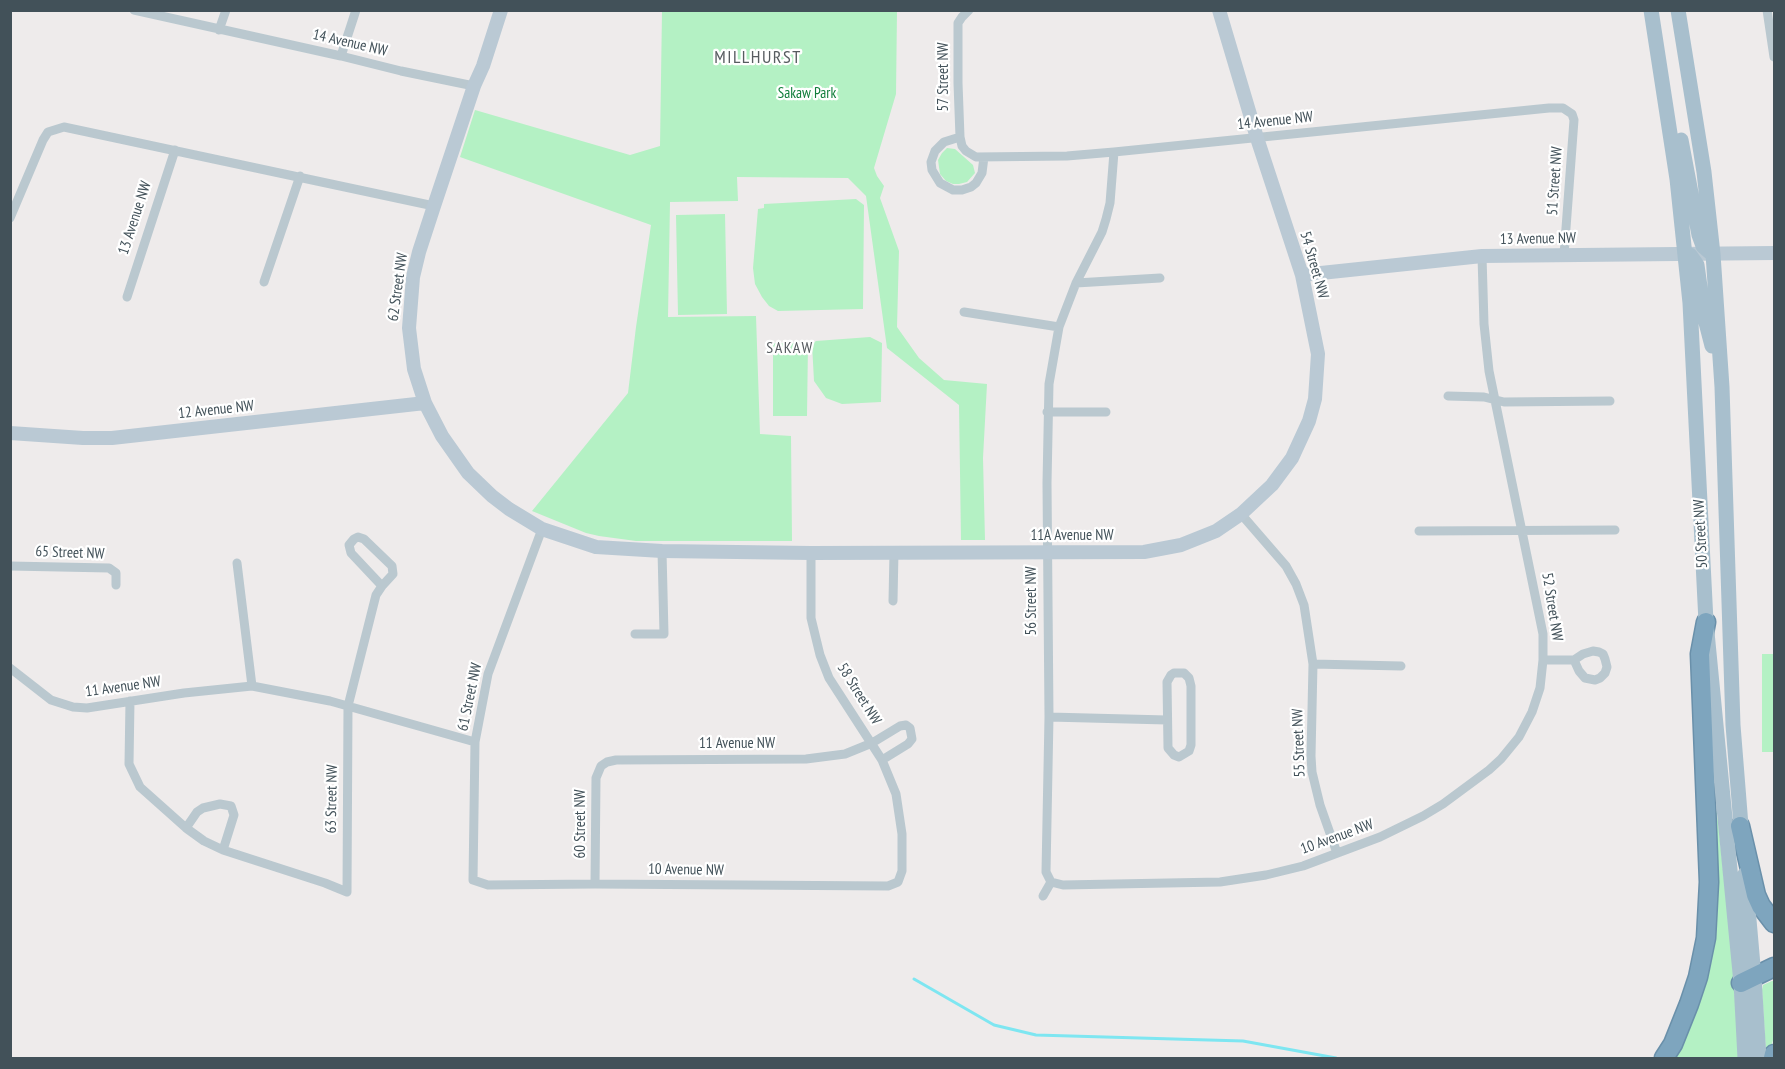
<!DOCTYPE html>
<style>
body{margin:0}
#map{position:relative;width:1785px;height:1069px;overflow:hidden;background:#eeebeb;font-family:"PT Sans Narrow",sans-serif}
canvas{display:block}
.frame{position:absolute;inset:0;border:12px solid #425159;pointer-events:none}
</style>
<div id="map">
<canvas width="1785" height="1069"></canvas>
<div class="frame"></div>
</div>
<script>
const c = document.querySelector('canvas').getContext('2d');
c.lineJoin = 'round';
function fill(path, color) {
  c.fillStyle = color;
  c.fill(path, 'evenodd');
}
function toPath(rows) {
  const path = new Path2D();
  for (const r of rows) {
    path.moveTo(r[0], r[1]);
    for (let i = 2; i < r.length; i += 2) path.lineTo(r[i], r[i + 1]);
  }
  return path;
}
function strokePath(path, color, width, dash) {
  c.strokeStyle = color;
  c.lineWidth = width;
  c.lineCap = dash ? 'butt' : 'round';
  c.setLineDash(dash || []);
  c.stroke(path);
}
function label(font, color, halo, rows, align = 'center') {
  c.font = font + ' "PT Sans Narrow",sans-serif';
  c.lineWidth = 4.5;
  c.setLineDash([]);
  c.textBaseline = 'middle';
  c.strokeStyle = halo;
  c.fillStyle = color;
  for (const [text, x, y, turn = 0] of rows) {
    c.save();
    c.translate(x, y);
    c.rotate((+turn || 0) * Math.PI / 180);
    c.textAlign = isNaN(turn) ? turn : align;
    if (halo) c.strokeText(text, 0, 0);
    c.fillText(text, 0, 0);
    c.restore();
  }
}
fill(toPath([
 [662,11,897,11,896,94,874,168,877,176,884,186,880,198,899,251,897,327,919,358,944,380,987,384,983,458,985,540,961,540,959,405,887,348,866,196,848,178,737,177,738,201,670,202,668,317,756,316,760,434,791,436,792,541,636,541,599,536,586,533,532,511,628,393,636,327,651,225,460,157,475,110,630,155,660,146],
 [947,148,955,149,973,165,975,173,967,182,959,184,953,184,946,181,940,174,938,160,942,153],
 [856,199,864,205,863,309,778,311,769,306,762,297,755,284,753,268,758,209,764,208,764,204],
 [725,214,727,314,678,315,676,215],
 [870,337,882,343,881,402,842,404,826,398,814,381,812,344,816,341],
 [773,343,808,343,807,416,773,416],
 [1762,654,1774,654,1774,752,1762,752],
 [1713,794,1718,821,1732,957,1739,1058,1673,1058,1700,990],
 [1772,981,1774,981,1774,1037,1770,1050,1766,1053,1762,990,1763,985]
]), '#b4f1c4');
strokePath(toPath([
 [914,979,994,1025,1036,1035,1243,1041,1336,1058]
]), '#7ee6f1', 3);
const highway = toPath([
 [1740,826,1756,895,1761,906,1774,923],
 [1741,983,1774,967],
 [1664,1058,1673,1044,1689,1004,1698,977,1706,938,1709,882,1700,654,1706,622],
 [1773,1058,1774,1054]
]);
strokePath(highway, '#6a90aa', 21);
strokePath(toPath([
 [134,10,341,56,401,71,474,86],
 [969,10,962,17,958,23,958,83,960,137,962,146,966,151,976,157,1067,156,1114,152,1549,108,1563,108,1572,114,1574,120,1564,255],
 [1767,10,1774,57],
 [219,30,226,10],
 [341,56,356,10],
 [960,137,944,142,935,151,931,162,932,170,940,183,953,190,962,190,971,187,976,183,982,173,984,157],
 [10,218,43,140,48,132,64,127,434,206],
 [264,282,300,176],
 [1076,283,1160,278],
 [127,297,175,150],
 [964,312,1059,327],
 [1448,396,1484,397,1504,402,1610,401],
 [1047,412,1106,412],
 [1241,514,1286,566,1296,584,1304,605,1313,664,1311,756,1312,772,1320,805,1337,853],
 [542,529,488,674,475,742,473,880,488,885,595,884,888,886,898,882,902,871,902,834,896,794,882,760,829,678,820,655,811,618,811,553],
 [1419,531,1615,530],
 [237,563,252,686],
 [10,566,109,568,116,573,116,585],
 [893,601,894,552],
 [635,634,664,634,662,551],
 [1543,660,1574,660,1583,654,1593,651,1599,652,1603,654,1605,659,1607,667,1605,673,1600,678,1595,680,1585,678,1579,671,1574,660],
 [1313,664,1401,666],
 [10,668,51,700,73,707,87,708,184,693,252,686,330,701,475,742],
 [1174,673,1184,673,1189,678,1191,686,1191,745,1189,751,1179,757,1174,755,1168,748,1167,682,1171,675,1174,673],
 [130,701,129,764,140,787,186,828,204,841,223,850,325,883,347,892,348,706,376,595,382,586,393,574,392,566,364,539,358,537,354,539,349,545,351,553,382,586],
 [1049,717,1167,720],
 [186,828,197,812,203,808,220,804,231,806,234,815,223,850],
 [1051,882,1063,885,1220,882,1266,875,1303,866,1380,837,1423,816,1443,804,1489,770,1501,759,1519,737,1532,712,1540,688,1543,660,1543,634,1489,371,1484,324,1482,256],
 [595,884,596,778,601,766,607,762,616,760,806,759,845,754,872,743,900,726,906,725,910,728,912,739,908,744,882,760],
 [1043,896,1051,882,1046,872,1049,717,1047,483,1049,384,1059,327,1076,283,1102,232,1106,219,1110,203,1114,152]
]), '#bac8cf', 9);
strokePath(toPath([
 [501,10,483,66,474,86,434,206,419,252,413,277,409,328,414,369,425,403,442,436,468,473,492,496,509,509,542,529,596,547,662,551,811,553,1144,552,1181,545,1216,531,1241,514,1272,485,1292,458,1309,421,1315,399,1318,354,1302,275,1257,138,1219,10],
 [1302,275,1482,256,1774,253],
 [10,433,83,438,112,438,425,403]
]), '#bac9d4', 14);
strokePath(toPath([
 [1651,10,1677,179,1690,303,1706,622,1741,983,1745,1058],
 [1678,10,1704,172,1713,254,1722,387,1733,725,1742,838],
 [1681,140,1699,235,1703,246,1711,253],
 [1685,254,1690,255,1697,265,1704,315,1712,346],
 [1745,874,1754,977,1759,1058]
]), '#a8bfcd', 15);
strokePath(highway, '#7ea5be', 18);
label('15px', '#425159', '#fff', [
 ["14 Avenue NW",350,43,13],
 ["57 Street NW",944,77,-90],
 ["14 Avenue NW",1275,121,-6],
 ["51 Street NW",1555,181,-86],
 ["13 Avenue NW",135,218,-72],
 ["13 Avenue NW",1538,239,-1],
 ["54 Street NW",1314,265,74],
 ["62 Street NW",398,287,-82],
 ["12 Avenue NW",216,410,-6],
 ["50 Street NW",1701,534,-93],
 ["11A Avenue NW",1072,536],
 ["65 Street NW",70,553,2],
 ["56 Street NW",1032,601,-90],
 ["52 Street NW",1552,607,81],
 ["11 Avenue NW",123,687,-8],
 ["58 Street NW",859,694,58],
 ["61 Street NW",470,697,-78],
 ["55 Street NW",1299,743,-92],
 ["11 Avenue NW",737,744],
 ["63 Street NW",332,799,-89],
 ["60 Street NW",581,824,-90],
 ["10 Avenue NW",1337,837,-20],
 ["10 Avenue NW",686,870,1]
]);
label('15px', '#107d3a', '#fff', [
 ["Sakaw Park",807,94]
]);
c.letterSpacing = '1.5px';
label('16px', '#575c60', '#fff', [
 ["SAKAW",790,348]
]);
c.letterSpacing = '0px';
c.letterSpacing = '1.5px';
label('18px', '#575c60', '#fff', [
 ["MILLHURST",758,58]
]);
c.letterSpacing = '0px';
</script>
